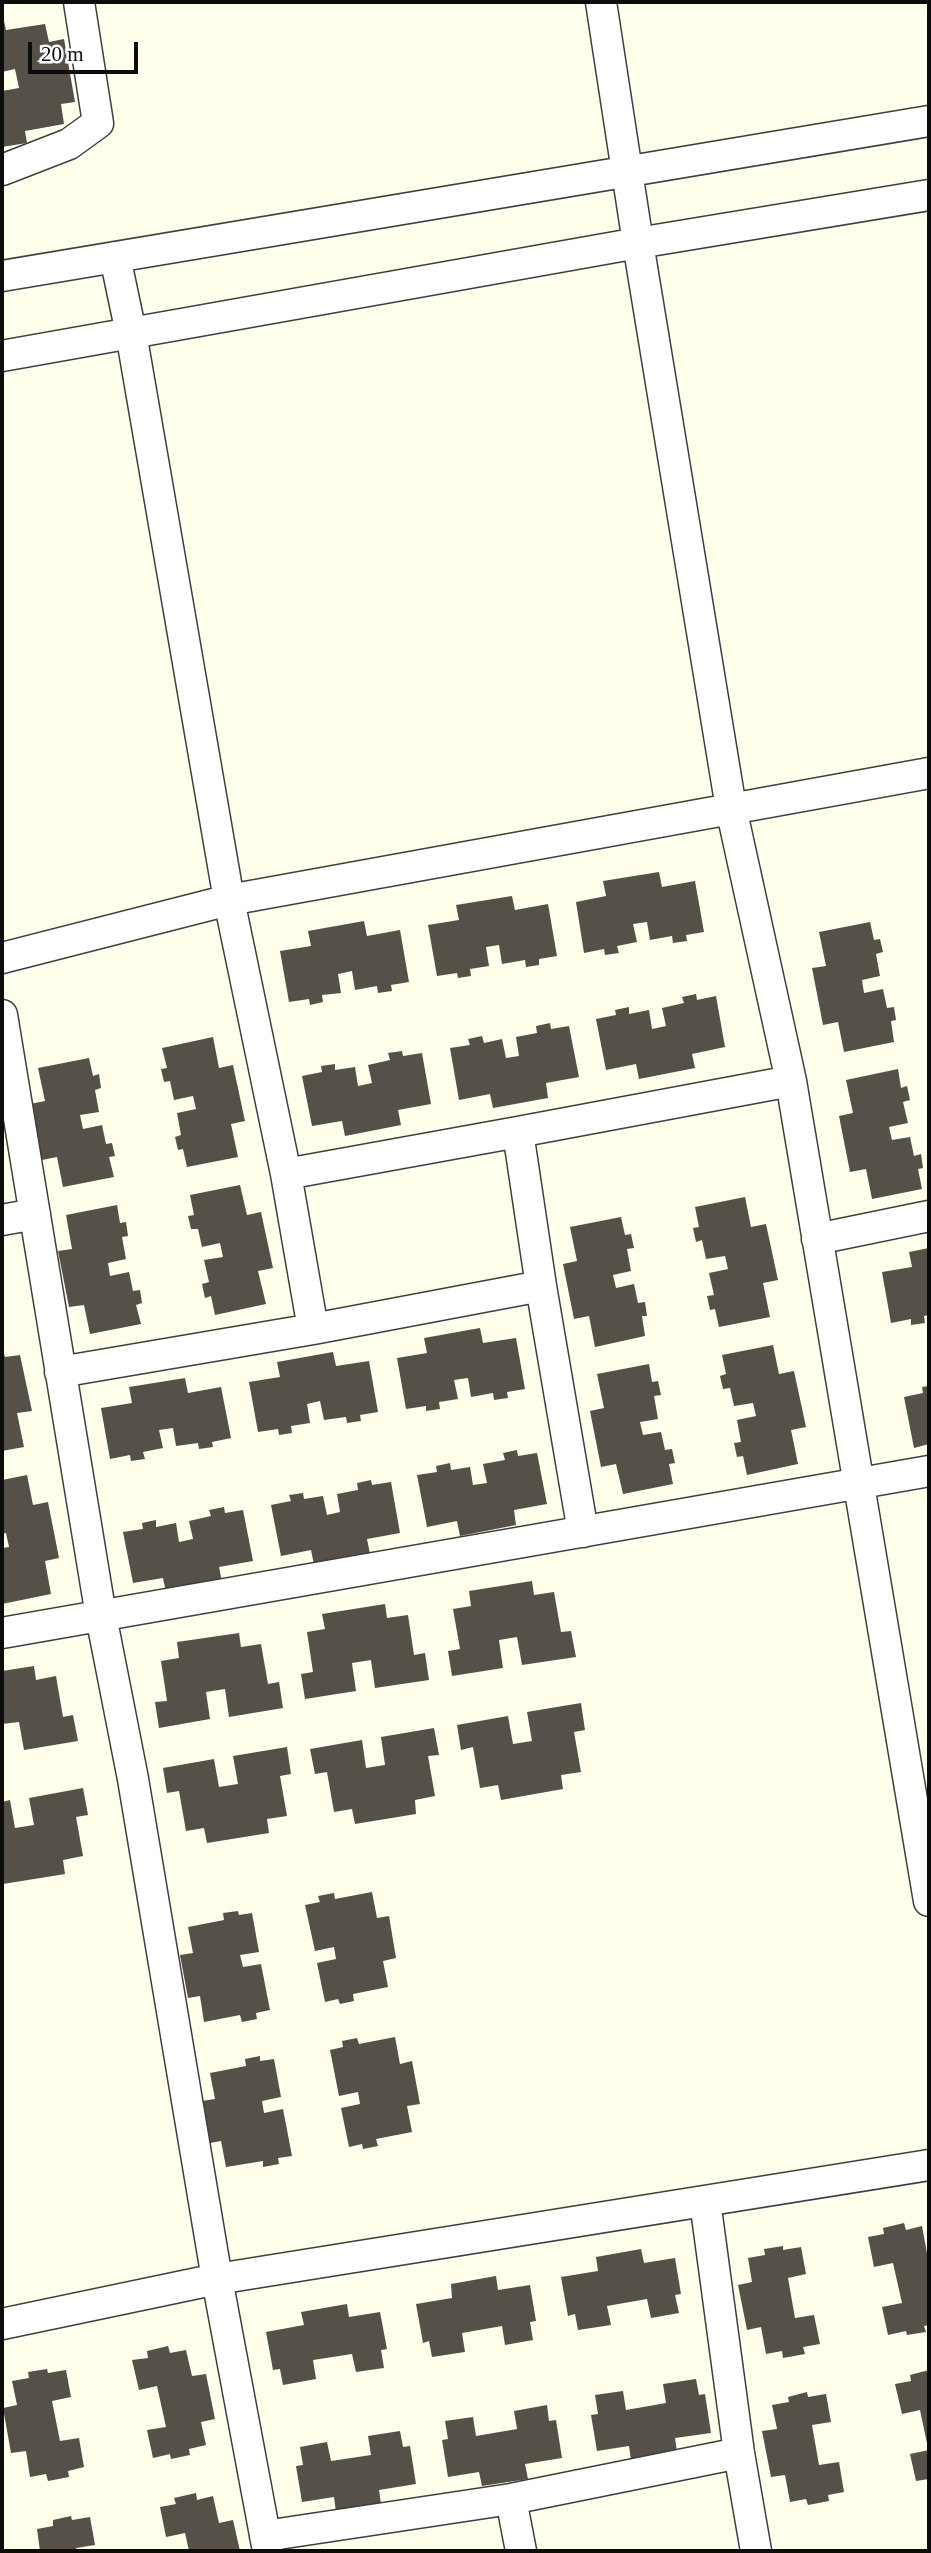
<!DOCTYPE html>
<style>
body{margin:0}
#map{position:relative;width:931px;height:2553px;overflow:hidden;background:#ffffeb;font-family:"Times New Roman",serif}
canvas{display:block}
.frame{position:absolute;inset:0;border:4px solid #0c0c0c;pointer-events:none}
.scale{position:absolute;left:28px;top:42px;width:110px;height:32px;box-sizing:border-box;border:4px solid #0c0c0c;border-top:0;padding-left:9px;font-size:21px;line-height:24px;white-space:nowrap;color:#0c0c0c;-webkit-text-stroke:5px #fff;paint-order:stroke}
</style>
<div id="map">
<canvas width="931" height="2553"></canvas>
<div class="frame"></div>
<div class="scale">20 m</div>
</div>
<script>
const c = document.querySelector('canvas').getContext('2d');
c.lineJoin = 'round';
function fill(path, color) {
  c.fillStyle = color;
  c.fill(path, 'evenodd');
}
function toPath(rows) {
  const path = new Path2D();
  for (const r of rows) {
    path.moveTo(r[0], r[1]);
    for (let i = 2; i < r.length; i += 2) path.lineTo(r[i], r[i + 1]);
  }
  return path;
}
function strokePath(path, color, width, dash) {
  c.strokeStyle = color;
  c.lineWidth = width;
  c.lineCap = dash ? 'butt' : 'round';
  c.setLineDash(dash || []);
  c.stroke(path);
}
fill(toPath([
 [3,17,6,30,45,24,49,42,64,39,75,102,61,104,64,124,25,131,27,143,2,147,2,91,19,88,15,69,2,72],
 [659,872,662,887,695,881,704,932,686,935,687,941,673,943,672,936,650,940,647,922,633,924,637,942,617,946,619,953,605,955,604,949,584,953,576,902,606,896,603,881],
 [512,896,515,910,548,904,557,956,539,959,539,965,526,967,525,960,502,964,499,945,486,947,489,966,470,969,471,976,458,978,457,973,437,976,428,925,459,920,456,905],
 [364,921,367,936,400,930,409,982,391,985,392,991,378,993,377,986,355,990,352,971,338,974,341,993,322,995,323,1002,310,1005,309,999,289,1002,280,951,311,946,308,931],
 [870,922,874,940,880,939,883,952,876,954,880,976,862,980,864,993,883,989,887,1008,894,1007,896,1020,891,1021,894,1042,844,1052,838,1022,823,1025,812,968,826,966,819,932],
 [696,994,697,1000,716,996,725,1047,692,1054,695,1068,639,1079,636,1064,606,1070,596,1019,616,1015,615,1010,629,1007,629,1014,649,1010,652,1029,666,1026,662,1008,684,1003,682,997],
 [550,1023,551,1029,569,1026,579,1077,546,1083,548,1098,493,1108,490,1094,459,1100,450,1048,470,1045,468,1039,482,1036,484,1043,502,1039,506,1058,519,1056,516,1037,537,1033,536,1026],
 [213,1037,219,1068,233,1065,245,1121,231,1124,238,1157,187,1167,183,1149,178,1150,175,1137,181,1135,177,1113,196,1109,193,1096,174,1100,170,1081,164,1082,161,1069,167,1068,162,1048],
 [402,1051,403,1056,422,1053,431,1104,398,1110,401,1125,345,1136,342,1121,312,1126,302,1076,322,1072,321,1066,335,1064,335,1070,355,1067,358,1086,372,1083,368,1065,390,1060,388,1053],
 [89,1058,93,1076,99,1074,101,1088,95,1090,99,1112,80,1115,83,1129,102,1125,106,1144,112,1143,115,1156,109,1157,114,1177,63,1187,57,1157,42,1160,30,1104,45,1101,38,1068],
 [898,1069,901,1088,907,1086,910,1100,903,1102,908,1123,889,1127,892,1140,910,1137,914,1156,921,1154,923,1168,918,1169,922,1189,872,1199,866,1169,850,1172,839,1116,853,1113,846,1080],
 [240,1185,247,1215,261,1212,273,1268,258,1271,266,1304,215,1315,211,1296,205,1298,202,1284,209,1282,204,1260,223,1257,220,1243,202,1247,198,1229,191,1229,188,1216,194,1215,190,1195],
 [745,1197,751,1227,766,1224,778,1280,763,1283,770,1317,719,1327,715,1309,710,1310,707,1296,714,1295,709,1273,728,1269,725,1256,706,1259,702,1240,696,1242,693,1228,699,1227,695,1207],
 [117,1205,120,1223,126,1222,128,1236,122,1237,126,1259,108,1263,110,1276,129,1272,133,1291,140,1290,142,1303,136,1305,141,1324,90,1334,84,1305,69,1307,58,1251,72,1249,66,1215],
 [621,1217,625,1235,631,1234,634,1248,627,1249,631,1271,613,1275,616,1288,634,1284,638,1303,645,1302,647,1316,642,1316,645,1336,595,1347,589,1316,574,1319,563,1264,577,1261,570,1227],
 [929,1248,929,1315,924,1316,925,1323,911,1325,911,1319,891,1323,882,1272,912,1267,909,1252],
 [480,1328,483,1343,516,1338,525,1389,507,1392,508,1398,494,1400,493,1393,471,1397,468,1378,454,1380,458,1399,439,1402,440,1409,426,1411,426,1406,406,1409,397,1358,427,1353,424,1338],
 [773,1345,779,1374,794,1371,806,1427,791,1430,798,1464,747,1475,743,1456,737,1457,734,1443,741,1442,737,1420,756,1416,753,1403,734,1406,730,1388,723,1389,720,1376,726,1374,722,1355],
 [2,1347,5,1357,20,1355,32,1411,17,1413,24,1447,2,1451],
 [333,1352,336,1366,369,1361,378,1412,360,1415,361,1421,347,1423,346,1417,324,1420,320,1401,307,1404,310,1423,291,1426,292,1433,279,1435,278,1429,258,1432,249,1382,280,1377,277,1362],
 [649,1364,652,1382,658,1381,661,1395,654,1396,658,1419,640,1422,643,1435,661,1432,665,1450,672,1449,675,1463,669,1464,673,1484,623,1494,616,1464,601,1467,590,1411,604,1408,597,1374],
 [185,1378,188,1393,221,1387,231,1438,212,1442,213,1447,199,1449,198,1443,176,1446,173,1428,159,1430,163,1448,143,1452,145,1459,131,1461,130,1455,110,1459,101,1408,132,1403,129,1387],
 [929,1386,929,1444,914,1448,904,1397,923,1393,922,1387],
 [517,1450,518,1456,537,1453,547,1504,514,1510,516,1525,460,1536,457,1521,427,1527,417,1475,437,1472,436,1466,450,1463,451,1470,470,1467,473,1485,487,1483,483,1464,505,1460,503,1453],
 [27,1475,33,1505,48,1502,59,1558,45,1561,51,1594,2,1604,2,1548,9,1547,6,1533,2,1534,2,1480],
 [371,1480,372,1485,391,1482,400,1533,367,1539,370,1554,314,1565,311,1550,281,1556,271,1505,291,1501,289,1495,303,1493,304,1499,323,1496,327,1515,340,1512,337,1494,358,1490,357,1483],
 [224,1507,225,1513,243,1510,253,1561,219,1567,222,1582,166,1592,163,1578,133,1583,123,1532,143,1529,142,1523,156,1520,156,1527,176,1523,179,1542,193,1539,189,1521,211,1516,209,1510],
 [532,1581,534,1595,554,1592,561,1632,571,1631,576,1657,522,1665,517,1637,499,1640,503,1668,452,1676,448,1651,460,1649,453,1609,471,1606,469,1591],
 [385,1604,387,1618,408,1615,414,1655,425,1653,429,1680,375,1688,371,1660,352,1663,356,1691,305,1699,301,1674,313,1672,307,1632,325,1629,322,1614],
 [239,1633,241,1647,261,1644,268,1684,279,1682,283,1708,229,1717,225,1689,206,1692,210,1719,159,1728,155,1702,167,1701,161,1661,179,1658,177,1642],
 [34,1666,36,1680,56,1676,63,1717,73,1715,78,1741,24,1750,19,1722,2,1724,2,1671],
 [581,1703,585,1730,574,1732,581,1772,561,1775,563,1789,501,1800,498,1785,480,1788,473,1747,461,1750,457,1725,508,1716,513,1744,532,1741,527,1712],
 [434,1728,439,1755,428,1756,435,1796,415,1800,416,1814,355,1824,352,1809,334,1812,327,1772,315,1774,310,1749,362,1740,366,1768,385,1765,381,1737],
 [287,1747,291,1774,280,1776,287,1816,267,1819,269,1833,207,1843,204,1828,186,1831,179,1791,167,1793,163,1768,214,1759,219,1787,238,1784,233,1756],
 [83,1788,88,1815,76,1817,83,1856,63,1860,65,1874,3,1884,2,1802,10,1800,15,1828,34,1825,29,1798],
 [372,1892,377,1918,389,1916,396,1958,383,1961,388,1987,353,1994,354,2001,340,2004,338,1999,325,2002,317,1963,336,1959,334,1947,315,1951,305,1905,320,1902,318,1896,334,1893,335,1899],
 [238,1911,239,1915,252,1913,259,1952,240,1955,243,1967,261,1964,270,2010,256,2013,257,2019,242,2022,240,2015,204,2022,200,1996,188,1998,180,1955,193,1953,188,1927,224,1920,223,1913],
 [395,2037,400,2064,412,2061,420,2104,407,2106,412,2132,376,2139,378,2146,363,2149,362,2144,349,2147,341,2108,360,2104,358,2092,339,2096,330,2050,343,2047,342,2041,357,2038,359,2044],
 [260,2056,260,2061,274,2059,281,2097,262,2101,264,2113,283,2109,292,2156,278,2158,279,2164,263,2167,263,2161,226,2167,221,2141,210,2143,202,2101,215,2099,210,2073,246,2066,245,2059],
 [904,2223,906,2230,922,2226,927,2253,929,2253,929,2325,924,2326,926,2332,907,2335,906,2331,888,2335,882,2307,902,2303,893,2263,874,2267,868,2237,884,2234,883,2228],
 [783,2246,783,2250,801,2247,806,2274,788,2278,795,2318,814,2315,820,2344,803,2347,805,2354,783,2358,782,2351,766,2354,761,2327,747,2330,738,2285,752,2282,748,2258,765,2255,764,2249],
 [641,2249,644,2263,675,2258,681,2294,675,2295,679,2313,651,2318,647,2299,607,2306,611,2325,578,2330,575,2314,568,2316,561,2277,598,2271,596,2257],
 [496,2276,498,2290,530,2285,536,2321,530,2322,533,2340,505,2345,502,2326,462,2333,465,2352,432,2357,429,2341,423,2343,416,2304,452,2298,451,2284],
 [347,2304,349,2317,380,2312,387,2349,381,2350,384,2368,356,2372,352,2354,313,2360,316,2379,283,2385,280,2369,273,2370,266,2332,304,2325,301,2312],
 [168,2346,170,2353,186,2350,192,2376,206,2374,215,2419,201,2422,206,2445,189,2449,190,2455,171,2459,170,2454,153,2458,147,2430,166,2427,157,2386,139,2390,132,2360,148,2358,147,2351],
 [47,2369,48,2373,66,2370,71,2397,52,2401,60,2441,79,2438,84,2467,68,2471,69,2477,48,2481,46,2474,30,2477,26,2451,11,2453,3,2408,17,2405,12,2381,29,2378,28,2372],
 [929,2370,929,2448,928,2448,920,2410,902,2414,895,2384,911,2381,910,2375],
 [696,2379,699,2395,705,2394,711,2433,675,2438,677,2452,631,2460,629,2446,597,2451,591,2415,598,2414,595,2395,623,2391,626,2410,666,2403,663,2384],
 [807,2392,808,2397,826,2394,831,2422,812,2425,819,2465,839,2462,844,2492,828,2495,829,2501,808,2505,806,2499,790,2502,785,2475,771,2477,762,2431,777,2429,772,2405,789,2402,788,2397],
 [547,2405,549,2421,556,2420,562,2458,525,2464,528,2479,482,2486,479,2472,448,2477,442,2440,448,2439,445,2421,473,2417,476,2436,517,2429,514,2411],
 [400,2431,403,2447,410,2446,416,2484,379,2490,381,2504,336,2512,334,2497,302,2502,296,2466,303,2465,300,2447,327,2442,331,2461,371,2455,368,2436],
 [929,2450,929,2479,916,2481,910,2454],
 [196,2493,197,2500,213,2496,219,2523,233,2520,240,2551,189,2551,185,2533,166,2537,160,2507,176,2504,174,2498],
 [71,2516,72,2520,90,2517,95,2545,76,2548,77,2551,40,2551,37,2529,53,2526,53,2520]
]), '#555048');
const minor = toPath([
 [601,2,638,243,731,808,791,1081,929,1901],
 [2,170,69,144,98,123,79,2],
 [115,257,131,333,229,900,286,1174,313,1329,541,1286,583,1532],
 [2,276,929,121],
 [2,356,638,243,929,195],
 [2,958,229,900,929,773],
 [2,1015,101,1616,133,1779,217,2279,268,2551],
 [286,1174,518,1132],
 [2,1220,35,1214],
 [817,1239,929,1216],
 [541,1286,518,1132,791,1081],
 [60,1372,313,1329],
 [2,1633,929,1471],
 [705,2201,739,2453,756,2551],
 [2,2324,217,2279,929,2165],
 [511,2499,521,2551],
 [265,2536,511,2499,739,2453]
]);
strokePath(minor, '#3f3f3f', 33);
strokePath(minor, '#fff', 30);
</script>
